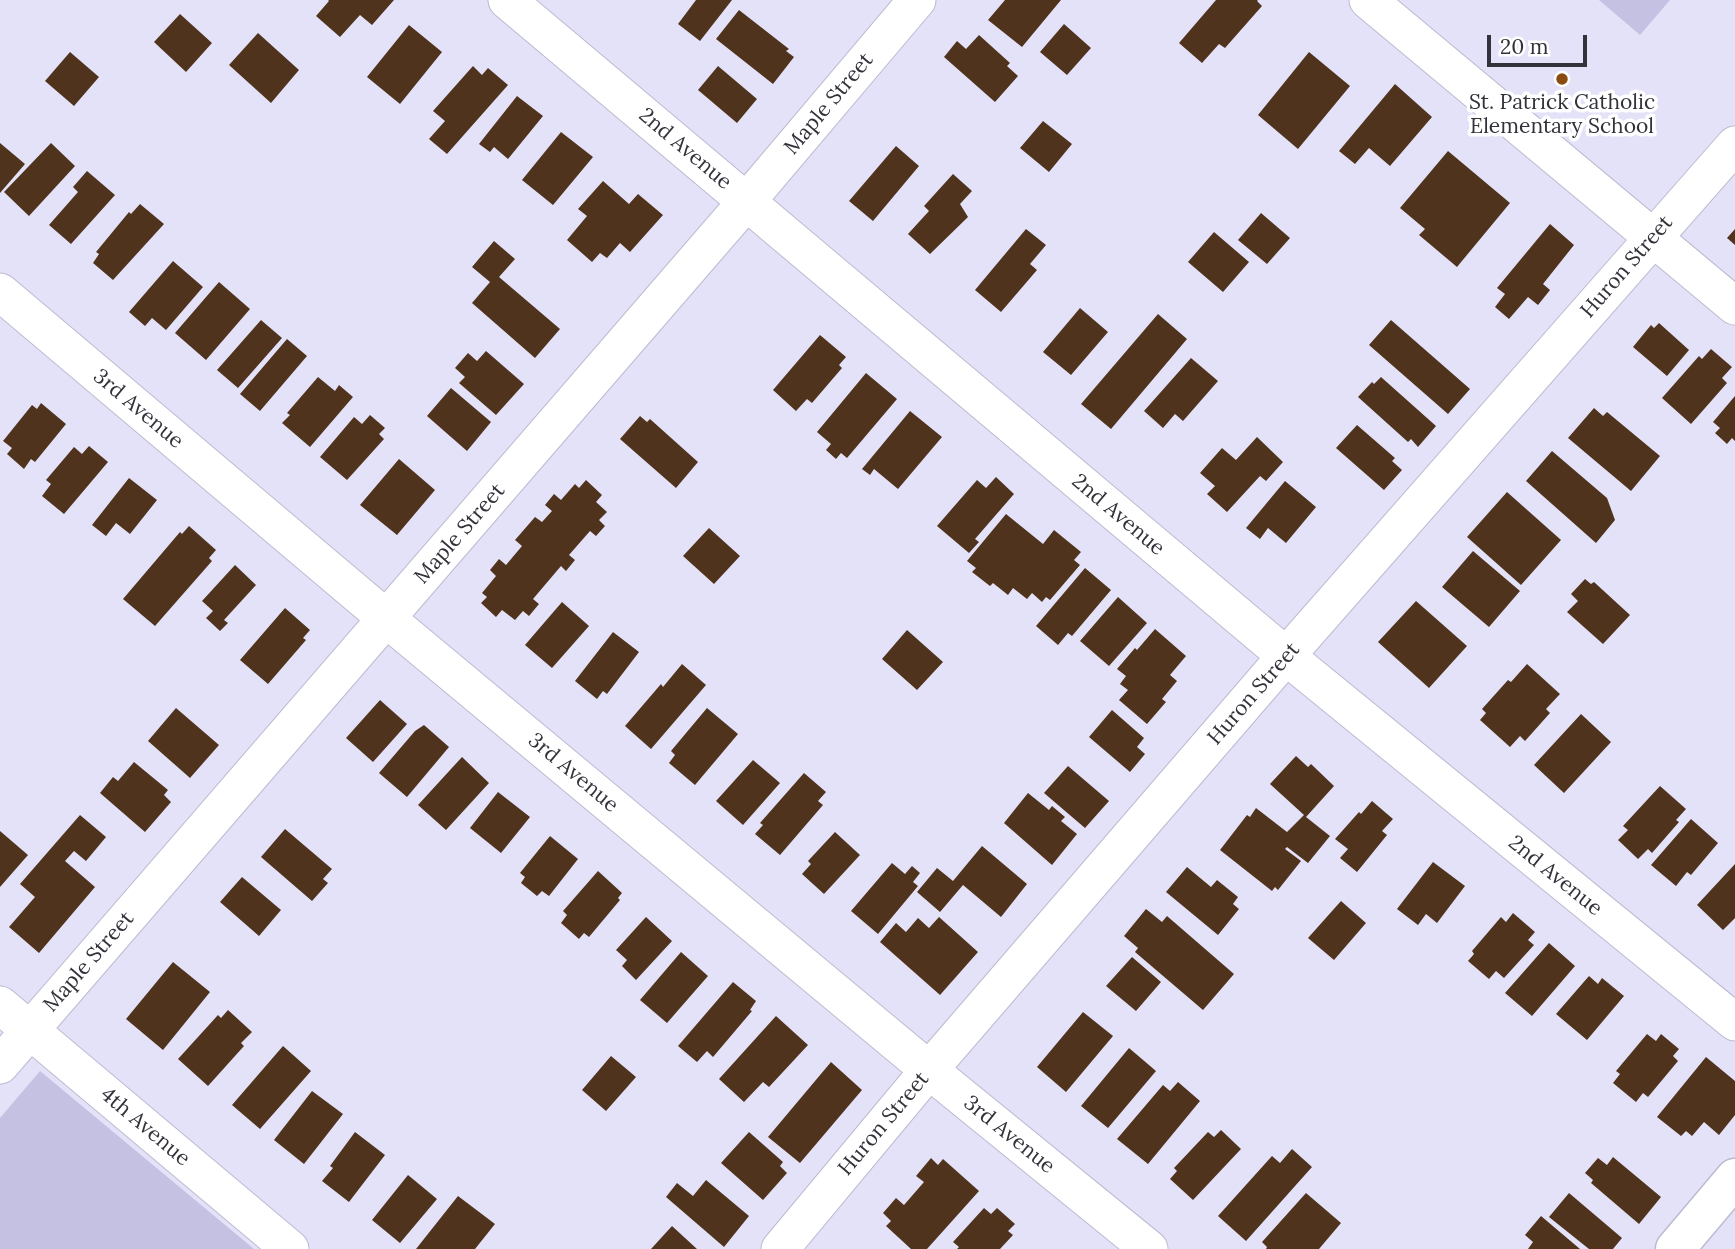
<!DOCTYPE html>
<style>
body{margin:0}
#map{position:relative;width:1735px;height:1249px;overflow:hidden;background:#e4e2f9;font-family:Lora,serif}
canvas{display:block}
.scale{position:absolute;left:1487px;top:35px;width:100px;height:32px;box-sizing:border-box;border:4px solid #33323b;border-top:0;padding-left:9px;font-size:21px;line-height:24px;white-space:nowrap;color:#33323b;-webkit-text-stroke:5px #fff;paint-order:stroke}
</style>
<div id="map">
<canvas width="1735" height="1249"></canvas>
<div class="scale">20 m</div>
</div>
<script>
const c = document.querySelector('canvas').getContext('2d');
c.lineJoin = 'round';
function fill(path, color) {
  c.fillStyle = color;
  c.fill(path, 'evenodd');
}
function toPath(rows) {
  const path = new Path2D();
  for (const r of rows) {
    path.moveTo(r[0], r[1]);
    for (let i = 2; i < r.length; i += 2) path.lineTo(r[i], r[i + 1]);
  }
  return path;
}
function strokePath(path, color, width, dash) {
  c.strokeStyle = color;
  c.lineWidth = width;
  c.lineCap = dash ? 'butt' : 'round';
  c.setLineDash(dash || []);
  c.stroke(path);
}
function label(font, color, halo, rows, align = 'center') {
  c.font = font + ' Lora,serif';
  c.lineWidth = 7;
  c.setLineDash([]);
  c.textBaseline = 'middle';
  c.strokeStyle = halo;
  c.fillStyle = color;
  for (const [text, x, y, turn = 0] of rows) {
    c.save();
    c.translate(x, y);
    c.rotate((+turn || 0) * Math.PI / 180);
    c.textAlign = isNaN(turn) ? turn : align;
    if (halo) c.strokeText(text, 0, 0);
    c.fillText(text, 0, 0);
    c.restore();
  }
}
fill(toPath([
 [1599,0,1670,0,1640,35],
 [40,1071,254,1249,0,1249,0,1118]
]), '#c4c1e2');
fill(toPath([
 [328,0,394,0,372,25,360,15,340,37,316,16,329,1],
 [696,0,732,0,700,41,678,24],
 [1005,0,1061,0,1022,47,988,20],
 [1216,0,1258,0,1257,1,1262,6,1225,48,1219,44,1202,63,1179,43],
 [739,10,789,49,786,51,794,57,773,84,716,39],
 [180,14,212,43,186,72,154,42],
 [1064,24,1091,48,1067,75,1040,52],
 [409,25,442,52,400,104,367,77],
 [258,33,299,70,271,103,229,65],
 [979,35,1010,63,1007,66,1018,76,995,102,944,57,957,41,966,49],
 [70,52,99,77,74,106,45,81],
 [1309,52,1350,86,1298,149,1258,115],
 [473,66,482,75,488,68,508,85,447,154,429,139,445,121,433,111],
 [718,66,757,99,737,123,698,90],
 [1395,84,1432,117,1390,166,1369,148,1355,164,1339,151],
 [517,96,543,116,508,159,494,147,490,152,479,144],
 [1043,121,1072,144,1049,172,1020,148],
 [561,132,593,157,553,205,522,180],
 [0,143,25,164,0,193],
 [51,143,75,166,29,216,4,192],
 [896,146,919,166,873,221,849,201],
 [1448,151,1510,203,1457,267,1419,235,1425,229,1400,208],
 [87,171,115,195,71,244,49,225,78,192,73,187],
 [953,174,972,191,960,204,968,217,930,254,908,234,929,211,924,206],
 [603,181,629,204,638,194,663,215,630,252,620,243,607,258,600,253,592,262,567,240,587,216,578,209],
 [140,204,164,224,113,280,93,263,99,254,96,252,129,212,131,214],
 [1261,213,1290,238,1267,264,1238,240],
 [1550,224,1574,245,1543,284,1550,290,1538,305,1528,297,1509,319,1495,307,1505,294,1497,288],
 [1026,229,1046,245,1030,264,1037,270,1001,312,975,290],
 [1735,229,1735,245,1727,238],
 [1214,232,1249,262,1223,292,1188,262],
 [494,241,515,259,499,277,560,329,535,358,472,303,490,282,472,267],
 [173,261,203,287,166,330,152,318,145,326,129,312],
 [219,282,250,309,206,360,175,333],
 [1080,308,1108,332,1071,375,1043,352],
 [1158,314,1187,339,1111,429,1081,404],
 [261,320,282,338,238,388,217,370],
 [1391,320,1470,389,1448,414,1369,345],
 [1659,323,1689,350,1667,376,1633,347,1651,325,1654,328],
 [820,335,846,357,839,365,842,368,812,403,807,399,796,411,773,390],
 [287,339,307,356,260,411,240,394],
 [1711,349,1732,367,1722,378,1727,383,1691,424,1662,398,1699,356,1702,359],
 [486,351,524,384,496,415,459,383,465,377,455,368,468,353,477,361],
 [1191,358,1218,381,1183,421,1175,414,1163,428,1144,411],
 [866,373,897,399,847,458,841,453,836,459,826,450,831,444,817,432],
 [318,377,335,391,339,385,353,397,310,447,282,423,290,415,287,413],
 [1381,377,1436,426,1418,447,1411,439,1408,442,1358,397,1372,382,1374,384],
 [451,388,491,422,467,451,427,416],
 [1735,396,1735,441,1732,438,1727,444,1715,433,1720,428,1713,422],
 [41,403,66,424,35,462,31,459,24,469,7,454,12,448,3,441,32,405,37,409],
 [1594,408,1603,416,1607,412,1660,456,1631,491,1568,438],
 [910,411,942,437,898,489,874,469,870,475,862,469],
 [370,415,385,428,379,434,384,439,347,480,320,457,354,417,362,424],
 [640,416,647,422,650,419,698,462,676,488,620,439],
 [1357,425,1395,458,1392,461,1402,470,1384,490,1336,448],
 [1257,437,1283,462,1266,481,1260,476,1227,512,1207,494,1215,486,1200,473,1222,448,1236,460],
 [89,446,108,462,64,514,42,496,51,484,46,480,74,447,82,454],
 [1552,451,1607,498,1615,520,1596,543,1526,481],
 [399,459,435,490,397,535,360,505],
 [996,477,1014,494,975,539,979,542,969,553,937,526,977,480,986,488],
 [129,478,157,500,130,534,116,523,106,536,92,525],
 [586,480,602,495,596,502,607,512,599,520,605,526,596,536,590,531,569,555,575,560,566,571,561,566,533,599,539,604,529,616,523,611,515,620,502,610,496,617,481,603,487,597,482,593,496,576,490,570,499,559,506,565,522,546,515,540,535,517,542,522,552,511,545,505,554,494,561,500,575,484,579,488],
 [1285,481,1316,507,1286,543,1268,528,1260,539,1246,528],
 [1507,492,1561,540,1521,585,1467,537],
 [1006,514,1043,544,1054,530,1081,552,1074,560,1080,565,1050,600,1046,597,1042,602,1032,593,1027,599,1013,588,1008,595,993,583,990,586,972,572,976,568,967,561],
 [189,526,216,550,209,558,212,561,155,626,123,599,180,532,182,534],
 [709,528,740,556,714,584,683,556],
 [1473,551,1520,591,1489,627,1442,587],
 [235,565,256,585,224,620,228,623,220,631,206,618,213,611,202,601],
 [1085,568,1111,590,1072,636,1068,633,1058,645,1036,626],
 [1585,579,1591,584,1594,582,1630,615,1603,644,1567,612,1578,601,1571,594],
 [1118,597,1147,623,1109,666,1080,641],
 [1416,601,1467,646,1429,688,1378,642],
 [562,602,589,626,552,668,525,645],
 [285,608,310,630,303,638,306,640,268,684,240,660],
 [1155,629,1186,656,1170,675,1177,681,1162,699,1166,702,1147,724,1119,700,1128,690,1120,684,1126,676,1117,669,1135,648,1137,650],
 [907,630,943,662,917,690,882,659],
 [613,632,639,652,607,694,603,691,597,699,575,681],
 [682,664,706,685,651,749,625,726,661,684,663,687],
 [1527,664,1560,694,1546,709,1550,713,1525,741,1520,736,1510,747,1480,720,1486,713,1482,709,1508,680,1511,682],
 [380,700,407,724,373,762,346,738],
 [176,708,219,745,190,778,148,741],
 [707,708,738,734,695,785,669,763,675,755,671,751],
 [1112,710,1144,738,1137,747,1145,754,1130,772,1089,737],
 [1581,714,1611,742,1564,793,1534,765],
 [424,725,449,747,407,797,379,773,415,731],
 [1296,756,1308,767,1311,764,1334,786,1306,817,1330,836,1308,863,1287,847,1285,849,1301,861,1278,890,1275,887,1272,891,1220,850,1247,815,1250,817,1256,808,1287,832,1304,815,1270,784],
 [462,757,489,783,446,830,418,805],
 [753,760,780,783,743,825,716,801],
 [134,762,168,790,164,795,171,802,145,832,100,793,113,777,118,781],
 [1068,766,1109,801,1085,828,1044,793],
 [804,773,826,792,818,801,823,805,780,855,755,834,763,825,760,823],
 [1660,786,1686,809,1676,820,1679,822,1652,853,1648,849,1638,859,1618,840,1628,830,1623,826],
 [498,792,530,817,501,853,470,828],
 [1028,793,1049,810,1052,806,1065,817,1061,821,1077,834,1052,865,1004,823],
 [1372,801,1393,819,1382,831,1387,835,1357,872,1340,858,1348,849,1335,839,1359,812,1361,814],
 [80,815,106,837,86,861,74,851,65,861,95,887,39,953,9,927,35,897,20,884],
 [1691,819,1718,843,1691,875,1687,872,1676,886,1651,865],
 [285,829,332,869,323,879,328,883,312,901,261,857],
 [0,831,28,855,0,887],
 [835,832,860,855,824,894,802,874,811,864,808,861],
 [550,836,578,859,549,896,542,891,537,896,521,883,525,877,520,873],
 [982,846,1027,884,1001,917,963,885,940,912,917,892,937,868,953,881],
 [1433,862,1465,886,1437,923,1426,914,1418,925,1397,909],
 [892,863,905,874,912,866,920,873,913,882,918,886,878,934,851,911],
 [1735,864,1735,918,1723,930,1697,905],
 [1187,867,1211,887,1217,880,1238,897,1233,904,1239,909,1218,935,1166,892],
 [598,871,622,893,618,898,620,900,589,937,584,933,579,939,561,923,567,915,563,911],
 [242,877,281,910,259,936,220,902],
 [1341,901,1366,923,1334,960,1308,938],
 [1146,909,1162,922,1167,916,1234,974,1203,1010,1135,952,1138,948,1124,936],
 [1513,913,1535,932,1528,940,1534,945,1504,978,1496,971,1489,979,1468,961,1474,954,1472,951,1501,917,1506,922],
 [646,917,672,941,636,980,622,966,627,960,616,950],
 [939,917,978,952,940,995,880,942,896,923,906,932,918,918,929,928],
 [1549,943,1575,966,1532,1016,1505,993],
 [681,952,708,976,667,1023,640,1000],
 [1132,957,1161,982,1136,1011,1106,986],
 [173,962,210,992,163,1050,126,1019],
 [1589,976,1598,984,1602,978,1624,996,1587,1040,1556,1014],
 [733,982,756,1001,750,1010,752,1011,713,1057,707,1051,697,1062,678,1046],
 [228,1010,252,1032,241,1043,244,1046,208,1086,178,1059,218,1015,221,1018],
 [1083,1012,1113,1036,1066,1092,1037,1067],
 [776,1016,808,1045,769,1087,763,1082,744,1102,719,1079],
 [1647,1034,1656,1041,1661,1034,1679,1049,1673,1056,1678,1061,1648,1097,1643,1093,1636,1102,1613,1083,1620,1074,1616,1071],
 [283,1046,311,1071,260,1129,232,1105],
 [1129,1048,1156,1071,1108,1128,1081,1106],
 [611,1056,636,1077,606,1111,582,1090],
 [1706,1057,1735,1081,1735,1115,1719,1135,1704,1122,1692,1136,1686,1131,1681,1136,1657,1117],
 [831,1062,862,1090,800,1163,768,1137],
 [1178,1082,1200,1101,1148,1164,1117,1139,1163,1085,1170,1091],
 [312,1091,343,1114,304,1164,274,1140],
 [1221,1130,1241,1149,1193,1200,1170,1179,1177,1171,1174,1168,1208,1132,1214,1137],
 [355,1132,385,1155,349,1202,322,1181,333,1168,330,1166],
 [749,1132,783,1162,780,1166,787,1173,763,1200,721,1163],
 [1292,1149,1312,1167,1246,1241,1218,1216,1272,1156,1280,1163],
 [1613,1157,1661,1197,1639,1224,1591,1183,1593,1180,1585,1173,1598,1158,1607,1165],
 [931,1158,938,1165,943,1159,979,1191,927,1249,911,1249,886,1226,891,1221,883,1213,896,1198,904,1205,924,1182,916,1176],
 [408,1175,437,1199,400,1243,372,1220],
 [706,1180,749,1216,724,1247,666,1197,677,1183,693,1196],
 [1306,1193,1341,1223,1319,1249,1266,1249,1267,1247,1262,1242],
 [1569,1193,1622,1238,1613,1249,1589,1249,1549,1217],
 [458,1196,495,1224,475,1249,416,1249],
 [984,1208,991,1214,997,1208,1015,1224,1008,1231,1013,1235,1000,1249,957,1249,959,1247,953,1242],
 [1541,1216,1580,1249,1528,1249,1533,1242,1525,1235],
 [672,1226,697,1249,651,1249]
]), '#50331c');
const minor = toPath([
 [507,0,1286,656,1735,1022],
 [1368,0,1735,306],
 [0,292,387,619,929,1070,1149,1249],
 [0,1005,290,1249],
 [0,1065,747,201,917,0],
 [780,1249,929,1070,1286,656,1735,145]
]);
const tertiary = toPath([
 [1675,1249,1735,1178]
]);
strokePath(minor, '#bcbad0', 39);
strokePath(tertiary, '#bcbad0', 41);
strokePath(minor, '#fff', 37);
strokePath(tertiary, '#fff', 38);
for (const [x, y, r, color] of [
 [1562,79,7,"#8a4b11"]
]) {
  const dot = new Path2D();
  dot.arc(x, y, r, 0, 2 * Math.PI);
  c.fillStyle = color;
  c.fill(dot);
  strokePath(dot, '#fff', 2.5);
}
label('21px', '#33323b', '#fff', [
 ["St. Patrick Catholic",1562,103],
 ["Elementary School",1562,127]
]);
label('21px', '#33323b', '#fff', [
 ["Maple Street",829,104,-50],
 ["2nd Avenue",685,149,40],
 ["Huron Street",1627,267,-49],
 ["3rd Avenue",138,409,40],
 ["2nd Avenue",1118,515,40],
 ["Maple Street",460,534,-49],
 ["Huron Street",1254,694,-49],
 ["3rd Avenue",573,773,40],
 ["2nd Avenue",1555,876,39],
 ["Maple Street",89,962,-49],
 ["Huron Street",884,1124,-50],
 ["4th Avenue",145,1127,40],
 ["3rd Avenue",1009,1135,39]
]);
</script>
